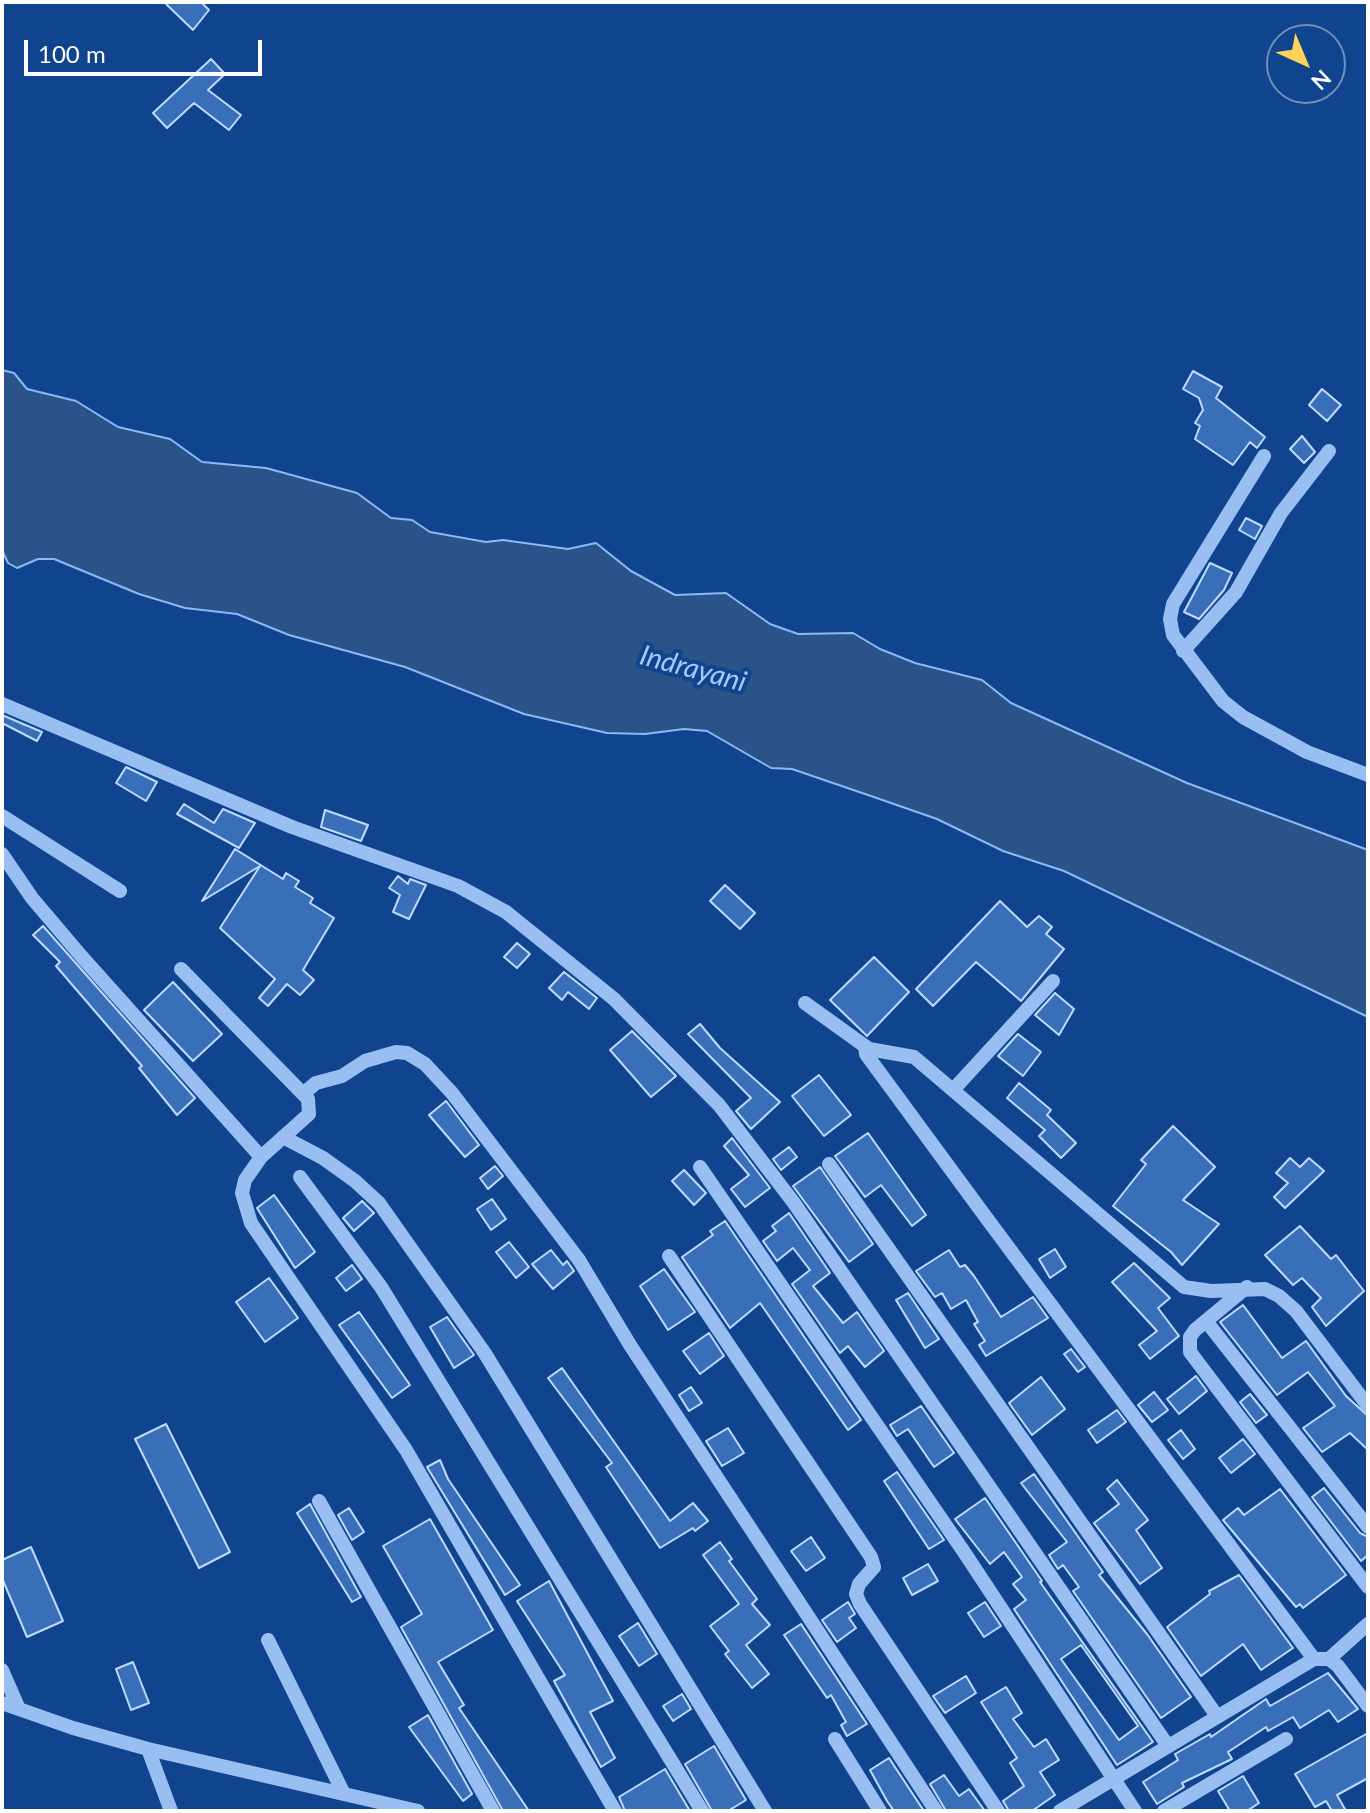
<!DOCTYPE html>
<style>
body{margin:0}
#map{position:relative;width:1370px;height:1813px;overflow:hidden;background:#10448e;font-family:Lato,sans-serif}
canvas{display:block}
.frame{position:absolute;inset:0;border:4px solid #fff;pointer-events:none}
.north{position:absolute;left:1266px;top:24px;width:80px;height:80px;box-sizing:border-box;background:#10448e;border:2px solid #708fbb;border-radius:50%;rotate:136deg;font-size:22px;font-weight:700;line-height:32px;text-align:center;color:#fff}
.north::after{content:'';display:block;margin:auto;width:28px;height:36px;background:#ffd35a;clip-path:polygon(50% 0,100% 100%,50% 72%,0 100%)}
.scale{position:absolute;left:24px;top:40px;width:238px;height:36px;box-sizing:border-box;border:4px solid #fff;border-top:0;padding-left:10px;font-size:24px;line-height:28px;white-space:nowrap;color:#fff;-webkit-text-stroke:6px #10448e;paint-order:stroke}
</style>
<div id="map">
<canvas width="1370" height="1813"></canvas>
<div class="frame"></div>
<div class="north">N</div>
<div class="scale">100 m</div>
</div>
<script>
const c = document.querySelector('canvas').getContext('2d');
c.lineJoin = 'round';
function fill(path, color) {
  c.fillStyle = color;
  c.fill(path, 'evenodd');
}
function toPath(rows) {
  const path = new Path2D();
  for (const r of rows) {
    path.moveTo(r[0], r[1]);
    for (let i = 2; i < r.length; i += 2) path.lineTo(r[i], r[i + 1]);
  }
  return path;
}
function strokePath(path, color, width, dash) {
  c.strokeStyle = color;
  c.lineWidth = width;
  c.lineCap = dash ? 'butt' : 'round';
  c.setLineDash(dash || []);
  c.stroke(path);
}
function label(font, color, halo, rows, align = 'center') {
  c.font = font + ' Lato,sans-serif';
  c.lineWidth = 8;
  c.setLineDash([]);
  c.textBaseline = 'middle';
  c.strokeStyle = halo;
  c.fillStyle = color;
  for (const [text, x, y, turn = 0] of rows) {
    c.save();
    c.translate(x, y);
    c.rotate((+turn || 0) * Math.PI / 180);
    c.textAlign = isNaN(turn) ? turn : align;
    if (halo) c.strokeText(text, 0, 0);
    c.fillText(text, 0, 0);
    c.restore();
  }
}
const water = toPath([
 [2,370,14,373,27,389,76,401,118,427,170,439,202,462,266,468,357,493,391,518,412,520,430,532,486,542,503,540,568,549,596,543,631,571,675,595,726,593,770,624,798,634,853,633,880,649,915,663,982,680,1011,703,1187,783,1368,850,1368,1017,1064,871,1003,851,937,819,868,795,792,769,771,768,707,731,684,729,645,734,607,733,524,714,405,667,289,635,237,614,185,608,139,594,54,559,38,559,17,568,8,563,2,550,2,370]
]);
fill(water, '#2b538a');
strokePath(water, '#8abaf6', 2);
const building = toPath([
 [164,2,201,2,209,10,193,30,164,2],
 [211,59,225,74,208,90,241,115,229,130,194,103,167,128,153,113,211,59],
 [1193,371,1222,387,1216,398,1265,437,1257,448,1250,442,1233,465,1195,439,1200,426,1195,423,1203,410,1199,398,1183,389,1193,371],
 [1322,389,1341,405,1327,421,1309,405,1322,389],
 [1302,436,1315,452,1304,463,1290,449,1302,436],
 [1246,518,1262,526,1255,539,1239,530,1246,518],
 [1210,563,1232,573,1224,590,1199,619,1184,612,1210,563],
 [2,715,42,732,37,741,2,723,2,715],
 [126,767,157,782,146,801,116,783,126,767],
 [184,804,214,823,223,809,255,823,239,848,177,814,184,804],
 [325,810,368,825,361,841,321,827,325,810],
 [235,849,283,879,286,873,299,881,295,887,313,898,310,903,334,918,303,970,314,980,300,995,287,984,268,1006,259,998,275,979,220,928,260,866,202,901,235,849],
 [398,876,408,884,410,879,426,885,409,919,393,912,400,895,389,888,398,876],
 [725,885,755,913,740,929,710,901,725,885],
 [1000,901,1027,927,1039,916,1052,927,1046,934,1064,949,1021,1001,976,962,933,1006,916,989,1000,901],
 [43,926,195,1098,177,1115,139,1068,142,1066,56,966,60,962,33,935,43,926],
 [517,943,530,954,517,968,504,957,517,943],
 [874,957,909,992,867,1036,830,1000,874,957],
 [564,972,597,998,589,1009,568,992,562,1000,549,988,564,972],
 [173,982,222,1034,193,1061,144,1010,173,982],
 [1055,993,1074,1009,1059,1035,1035,1015,1055,993],
 [700,1024,720,1048,780,1102,751,1129,736,1111,751,1098,688,1034,700,1024],
 [632,1031,676,1076,651,1097,610,1050,632,1031],
 [1018,1034,1041,1052,1023,1076,998,1056,1018,1034],
 [819,1075,851,1115,824,1136,792,1096,819,1075],
 [1019,1083,1051,1110,1047,1115,1076,1143,1061,1158,1039,1136,1045,1130,1007,1098,1019,1083],
 [446,1101,479,1145,465,1157,429,1115,446,1101],
 [1173,1126,1215,1167,1183,1200,1219,1224,1182,1265,1171,1252,1113,1206,1146,1164,1141,1160,1173,1126],
 [868,1133,926,1215,912,1226,881,1185,865,1197,835,1156,868,1133],
 [732,1138,770,1188,745,1207,731,1189,749,1175,724,1146,732,1138],
 [789,1147,797,1157,781,1170,773,1159,789,1147],
 [1290,1158,1300,1167,1309,1158,1324,1171,1285,1208,1274,1197,1288,1183,1276,1173,1290,1158],
 [495,1166,503,1176,488,1189,480,1178,495,1166],
 [820,1167,873,1244,849,1262,793,1186,820,1167],
 [684,1170,706,1193,694,1205,672,1181,684,1170],
 [274,1195,315,1252,295,1268,257,1208,274,1195],
 [492,1199,506,1219,491,1230,477,1209,492,1199],
 [362,1201,374,1213,354,1231,343,1218,362,1201],
 [789,1213,830,1273,813,1286,843,1323,857,1312,884,1351,865,1367,848,1346,840,1353,792,1284,810,1270,793,1248,777,1261,763,1241,776,1231,772,1226,789,1213],
 [725,1221,861,1420,848,1430,760,1303,730,1328,682,1257,713,1235,710,1231,725,1221],
 [1300,1226,1331,1259,1336,1255,1364,1291,1326,1326,1312,1307,1321,1298,1302,1278,1293,1285,1265,1255,1300,1226],
 [509,1242,529,1267,516,1278,496,1252,509,1242],
 [1055,1249,1066,1267,1050,1278,1039,1259,1055,1249],
 [551,1250,563,1265,567,1261,574,1271,553,1289,532,1264,551,1250],
 [949,1250,960,1267,965,1265,974,1276,1001,1317,1033,1297,1048,1318,986,1356,979,1345,985,1341,974,1324,978,1322,966,1300,951,1309,942,1293,935,1297,916,1271,949,1250],
 [1134,1263,1170,1298,1158,1308,1179,1336,1150,1359,1139,1345,1157,1331,1112,1282,1134,1263],
 [352,1265,362,1279,346,1291,336,1278,352,1265],
 [664,1269,695,1312,668,1330,640,1286,664,1269],
 [269,1278,298,1318,265,1342,236,1302,269,1278],
 [908,1293,939,1339,925,1348,896,1300,908,1293],
 [1243,1305,1282,1358,1306,1341,1346,1396,1368,1416,1368,1450,1350,1433,1322,1452,1303,1428,1335,1406,1308,1372,1277,1395,1220,1322,1243,1305],
 [359,1312,410,1385,392,1398,339,1325,359,1312],
 [447,1317,474,1355,454,1368,430,1327,447,1317],
 [709,1333,724,1356,700,1374,683,1351,709,1333],
 [1071,1349,1085,1367,1078,1372,1064,1354,1071,1349],
 [562,1368,670,1521,693,1503,708,1521,695,1531,693,1528,660,1548,606,1467,612,1463,548,1378,562,1368],
 [1196,1376,1207,1391,1179,1414,1167,1399,1196,1376],
 [1041,1377,1065,1409,1032,1435,1009,1403,1041,1377],
 [691,1387,702,1403,689,1411,679,1395,691,1387],
 [1154,1392,1168,1410,1152,1422,1138,1405,1154,1392],
 [1250,1394,1267,1415,1256,1423,1240,1402,1250,1394],
 [921,1406,954,1453,934,1467,908,1429,897,1436,890,1425,921,1406],
 [1117,1410,1126,1422,1097,1443,1088,1430,1117,1410],
 [166,1424,230,1552,199,1568,135,1439,166,1424],
 [728,1428,744,1453,722,1466,706,1441,728,1428],
 [1181,1430,1195,1449,1183,1459,1168,1440,1181,1430],
 [1243,1439,1255,1454,1231,1473,1219,1458,1243,1439],
 [440,1460,448,1479,520,1585,505,1595,427,1467,440,1460],
 [897,1472,944,1540,929,1549,884,1481,897,1472],
 [1034,1474,1103,1572,1099,1575,1147,1634,1191,1697,1161,1718,1073,1591,1079,1587,1063,1565,1058,1569,1049,1555,1067,1542,1021,1483,1034,1474],
 [1117,1480,1148,1520,1136,1530,1162,1568,1140,1584,1094,1523,1119,1504,1107,1489,1117,1480],
 [1324,1488,1360,1533,1368,1537,1368,1555,1361,1561,1312,1497,1324,1488],
 [1280,1489,1346,1575,1303,1608,1300,1604,1296,1607,1223,1520,1238,1508,1244,1515,1280,1489],
 [985,1498,1042,1581,1040,1582,1153,1742,1117,1765,1014,1609,1026,1600,1013,1584,1022,1577,1004,1552,990,1564,955,1519,985,1498],
 [1081,1645,1138,1726,1119,1740,1061,1659,1081,1645],
 [310,1504,361,1597,352,1602,297,1513,310,1504],
 [349,1508,364,1532,352,1540,338,1515,349,1508],
 [430,1519,493,1630,438,1662,464,1705,459,1708,529,1811,503,1811,401,1627,422,1614,383,1546,430,1519],
 [811,1537,825,1558,806,1571,791,1551,811,1537],
 [720,1542,732,1559,729,1561,757,1599,752,1604,770,1625,746,1645,769,1674,752,1688,725,1654,729,1651,710,1626,739,1604,703,1555,720,1542],
 [31,1547,63,1621,27,1637,2,1578,2,1560,31,1547],
 [928,1564,938,1581,912,1595,903,1578,928,1564],
 [1239,1575,1293,1648,1261,1670,1243,1644,1201,1676,1167,1627,1210,1594,1209,1591,1239,1575],
 [549,1581,613,1701,590,1712,615,1758,601,1767,554,1681,565,1675,517,1601,549,1581],
 [848,1602,855,1614,849,1618,856,1628,837,1642,822,1620,848,1602],
 [985,1602,1001,1626,984,1637,968,1613,985,1602],
 [638,1623,657,1654,639,1666,619,1636,638,1623],
 [801,1624,867,1724,847,1736,841,1725,846,1722,831,1695,827,1698,784,1635,801,1624],
 [133,1662,149,1703,131,1710,116,1669,133,1662],
 [1328,1673,1358,1709,1338,1722,1329,1710,1300,1728,1293,1717,1268,1731,1266,1727,1228,1752,1232,1759,1182,1783,1184,1787,1157,1804,1143,1782,1178,1760,1175,1754,1210,1734,1211,1737,1266,1699,1270,1706,1328,1673],
 [966,1676,976,1693,945,1713,933,1696,966,1676],
 [1006,1687,1022,1713,1013,1719,1034,1747,1046,1739,1059,1760,1040,1772,1055,1795,1032,1811,1009,1811,1003,1801,1024,1786,1010,1763,1017,1758,981,1702,1006,1687],
 [682,1694,691,1709,673,1721,663,1706,682,1694],
 [428,1715,472,1794,463,1801,409,1727,428,1715],
 [1368,1733,1368,1778,1337,1795,1346,1811,1332,1811,1326,1801,1315,1807,1295,1774,1368,1733],
 [714,1746,746,1800,728,1811,712,1811,685,1764,714,1746],
 [889,1758,924,1811,894,1811,887,1801,870,1770,889,1758],
 [665,1769,690,1811,625,1811,619,1797,665,1769],
 [944,1775,959,1796,969,1789,985,1811,946,1811,930,1784,944,1775],
 [1243,1776,1259,1803,1247,1811,1230,1811,1218,1791,1243,1776]
]);
fill(building, '#386fb8');
strokePath(building, '#c0dafd', 2);
strokePath(toPath([
 [1264,456,1173,604,1170,619,1173,635,1223,701,1243,717,1307,752,1368,775],
 [1183,651,1236,592,1281,513,1329,451],
 [2,704,292,827,458,886,506,912,614,999,719,1105,794,1203,1168,1746],
 [2,816,120,891],
 [2,854,32,898,82,957,261,1157],
 [181,969,308,1099,309,1114,261,1157,245,1180,242,1193,251,1223,406,1450,615,1811],
 [805,1003,869,1049,914,1057,1184,1287,1211,1291,1265,1289,1279,1296,1296,1311,1368,1406],
 [865,1046,866,1054,985,1216,1314,1659],
 [953,1090,1053,981],
 [304,1093,316,1083,342,1076,365,1061,396,1052,407,1053,425,1064,452,1093,579,1260,630,1345,936,1811],
 [283,1137,323,1158,355,1181,379,1203,398,1230,484,1352,765,1811],
 [829,1164,1217,1716],
 [700,1167,964,1552,1135,1811],
 [300,1177,381,1287,702,1811],
 [669,1256,871,1557,874,1567,859,1584,856,1594,860,1604,998,1811],
 [1247,1287,1195,1330,1190,1337,1190,1352,1368,1587],
 [1206,1321,1368,1527],
 [319,1501,493,1811],
 [268,1640,344,1794],
 [1329,1659,1368,1624],
 [2,1670,19,1709],
 [2,1703,73,1728,148,1749,418,1811],
 [835,1739,880,1811],
 [148,1749,171,1811],
 [1060,1811,1314,1659,1329,1659,1338,1666,1368,1706],
 [1164,1811,1286,1739]
]), '#99bff2', 14);
label('italic 28px', '#a4cafa', '#10448e', [
 ["Indrayani",693,669,15]
]);
</script>
